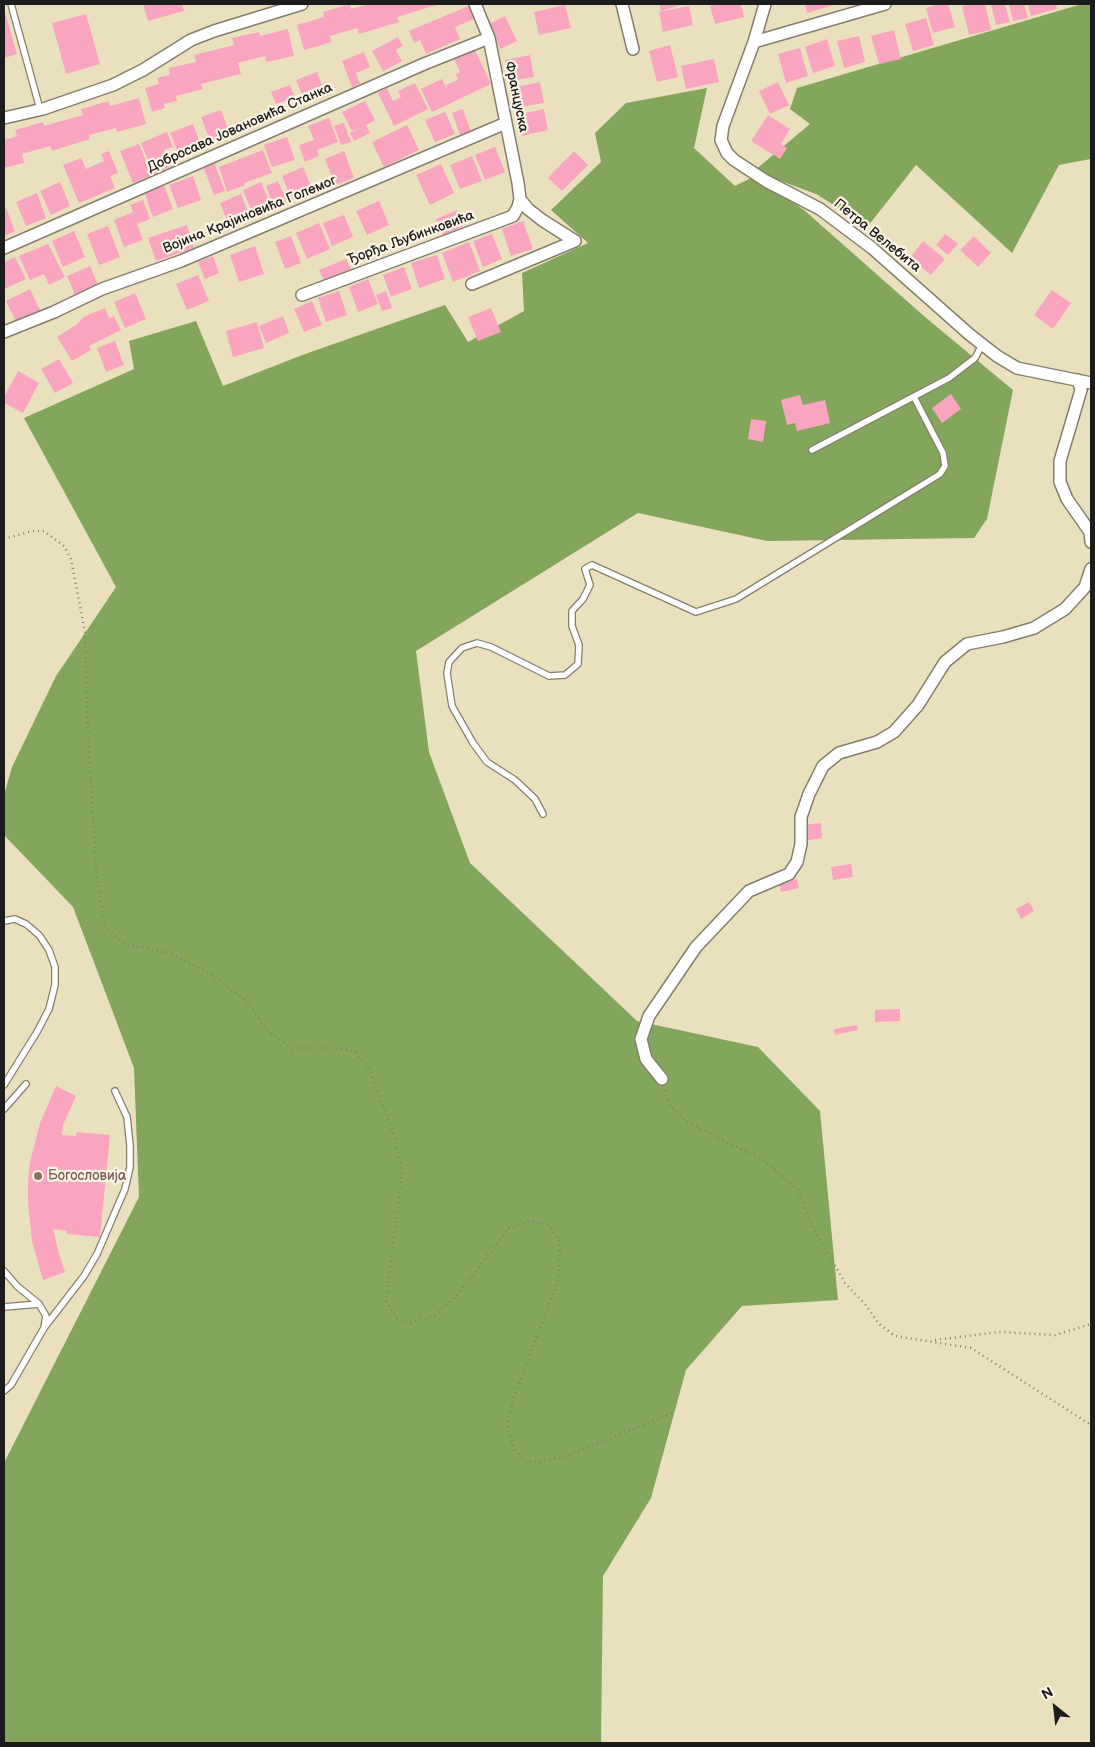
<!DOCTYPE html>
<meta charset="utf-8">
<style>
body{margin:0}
#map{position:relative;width:1095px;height:1747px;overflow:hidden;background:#ebe0be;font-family:"Balsamiq Sans",sans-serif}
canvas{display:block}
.frame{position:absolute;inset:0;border:5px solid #1c1c1c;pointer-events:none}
.north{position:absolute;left:1030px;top:1682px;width:50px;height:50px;-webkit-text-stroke:4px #fcf5e5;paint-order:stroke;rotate:331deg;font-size:14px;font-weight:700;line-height:20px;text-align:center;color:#1c1c1c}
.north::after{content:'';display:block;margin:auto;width:18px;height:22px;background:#1c1c1c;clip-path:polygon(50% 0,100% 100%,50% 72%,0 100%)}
</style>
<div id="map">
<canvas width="1095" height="1747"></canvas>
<div class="frame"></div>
<div class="north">N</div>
</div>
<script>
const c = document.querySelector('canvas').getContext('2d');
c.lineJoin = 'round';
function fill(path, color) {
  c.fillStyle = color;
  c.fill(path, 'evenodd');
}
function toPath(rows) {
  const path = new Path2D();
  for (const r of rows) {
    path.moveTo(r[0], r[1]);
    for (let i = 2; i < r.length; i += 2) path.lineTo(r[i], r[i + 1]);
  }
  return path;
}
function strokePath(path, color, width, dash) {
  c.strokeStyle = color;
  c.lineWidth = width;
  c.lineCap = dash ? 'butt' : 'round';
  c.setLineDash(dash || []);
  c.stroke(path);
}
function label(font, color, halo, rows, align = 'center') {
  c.font = font + ' "Balsamiq Sans",sans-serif';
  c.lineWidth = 4.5;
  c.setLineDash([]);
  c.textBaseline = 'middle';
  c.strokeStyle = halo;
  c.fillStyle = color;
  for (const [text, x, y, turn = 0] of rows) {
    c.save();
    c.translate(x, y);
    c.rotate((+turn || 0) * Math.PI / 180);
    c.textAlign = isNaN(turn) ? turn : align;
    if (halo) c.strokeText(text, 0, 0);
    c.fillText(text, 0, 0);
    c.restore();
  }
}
fill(toPath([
 [1082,4,1091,4,1091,159,1059,165,1012,253,916,165,868,226,816,194,754,171,810,124,790,109,797,88],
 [707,88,694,148,735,186,753,177,783,195,804,210,925,317,1013,390,987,519,974,538,767,541,638,513,416,651,429,752,470,863,637,1021,758,1047,820,1111,838,1300,742,1306,686,1370,651,1498,603,1576,601,1743,4,1743,4,1463,139,1197,134,1068,73,907,4,835,4,795,12,767,56,676,116,587,24,418,134,369,129,341,196,321,223,386,305,354,445,305,468,342,524,311,522,273,588,243,551,210,601,162,595,133,626,103]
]), '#83a65c');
fill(toPath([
 [143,4,182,4,184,11,148,21],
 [350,4,351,9,369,4,440,4,397,17,399,22,359,34,357,28,330,36,332,42,304,50,297,25,324,17,323,12],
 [659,4,684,4,661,11],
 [719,4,741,4,744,17,715,24,710,6],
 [805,4,838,4,807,13],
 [940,4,948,4,955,27,933,33,926,8],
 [972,4,985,4,991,30,969,35,962,6],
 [991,4,1005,4,1010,22,996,25],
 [1009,4,1024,4,1028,18,1013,21],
 [1028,4,1056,4,1057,9,1031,16],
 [471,5,476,18,455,27,460,39,426,54,420,40,414,43,409,31],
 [565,5,571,28,539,35,534,12],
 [689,6,693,25,663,32,659,12],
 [4,9,17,54,4,58],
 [86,14,100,64,66,74,52,23],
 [505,16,517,41,500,49,489,24],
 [926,18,934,45,913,51,905,24],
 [288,29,294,56,266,62,265,56,238,63,241,74,201,84,203,89,176,96,177,101,164,104,165,108,152,112,145,88,159,84,157,78,170,75,169,68,196,62,194,55,234,45,232,38,259,32,260,36],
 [894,30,901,59,879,64,871,36],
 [859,36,865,62,844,68,837,41],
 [398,37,403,46,396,50,402,61,383,71,372,51],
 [827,39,835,66,813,73,805,47],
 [670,45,678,77,657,82,649,51],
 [474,48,491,84,432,112,421,89,442,79,448,91,446,85,458,80,456,74,460,72,453,57],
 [800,48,808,76,786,83,778,54],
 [364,52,370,67,356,73,360,84,352,87,342,61],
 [530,55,534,77,509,81,505,60],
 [714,59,719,82,686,89,681,66],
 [317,72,326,96,306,104,296,80],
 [540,82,544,103,515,108,512,88],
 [778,82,789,105,770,114,759,91],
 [415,83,428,109,394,126,378,93,387,88,393,101,401,97,398,91],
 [290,85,295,97,276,104,271,92],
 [139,98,146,124,117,132,116,128,89,135,90,139,52,151,50,146,22,154,24,163,4,168,4,140,17,136,15,130,43,122,44,126,83,115,81,109,109,101,110,106],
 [365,101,375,120,366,125,370,133,354,141,350,133,360,128,352,131,342,112],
 [463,109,471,132,460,135,452,113],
 [544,109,548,130,521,136,517,115],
 [221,110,230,134,210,141,201,117],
 [445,112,455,134,435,142,425,120],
 [768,115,790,129,781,144,787,148,780,159,751,141],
 [329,118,338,142,317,150,319,156,305,162,299,145,314,140,308,126],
 [344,123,351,142,341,145,334,126],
 [193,124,202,148,180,157,170,133],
 [407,125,419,150,384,167,372,142],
 [167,132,173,147,164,150,171,166,154,174,141,143],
 [287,137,295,160,272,167,264,145],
 [139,144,152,175,133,183,120,151],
 [495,147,505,172,485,180,475,155],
 [263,150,272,173,244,183,245,185,227,192,219,167],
 [109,151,118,173,110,176,115,188,79,203,63,165,81,158,86,169,104,161,101,154],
 [344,151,354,178,335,185,325,159],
 [574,151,588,165,562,191,548,178],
 [472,156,482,181,460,189,450,165],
 [214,162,225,191,214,195,203,166],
 [441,164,454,193,430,205,416,175],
 [303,167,313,191,292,200,282,176],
 [193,176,201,200,178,208,169,185],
 [278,181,287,201,274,207,266,186],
 [60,182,70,206,51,215,40,191],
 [261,182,272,208,253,215,243,190],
 [164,185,173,209,153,217,144,192],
 [37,193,46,218,26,226,16,202],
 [241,194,251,219,230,228,220,203],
 [143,200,150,219,137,224,143,240,124,247,114,220,133,212,130,205],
 [379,201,389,225,367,235,356,211],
 [6,208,15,231,4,236,4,209],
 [457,210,463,227,443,235,436,219],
 [344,215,353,237,332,246,323,223],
 [523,221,533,249,511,256,502,229],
 [319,223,330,249,307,259,296,233],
 [187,225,194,248,156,261,148,238],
 [108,226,120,257,99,265,87,234],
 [74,231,85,257,63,267,52,241],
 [492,234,502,259,483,267,473,241],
 [945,234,958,244,948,255,936,245],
 [291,236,301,263,285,269,275,242],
 [974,236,991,253,978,267,960,250],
 [923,241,945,259,931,275,910,258],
 [469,242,480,271,453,282,442,253],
 [48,244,65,277,49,285,44,274,30,280,19,256],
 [255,246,264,274,239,282,230,255],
 [437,255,445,279,419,288,411,263],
 [213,256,219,273,205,279,198,262],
 [15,257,26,279,4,289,4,262],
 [346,259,351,269,324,280,319,270],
 [90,266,98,285,75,295,67,276],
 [404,267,412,289,391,297,383,275],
 [198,275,209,301,187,310,176,284],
 [368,279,378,304,358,312,349,287],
 [30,289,41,312,17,324,6,301],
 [1052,290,1071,303,1053,329,1034,315],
 [339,291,347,315,326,322,318,298],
 [386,291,392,308,382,311,376,295],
 [135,293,146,319,125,328,114,302],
 [312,301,322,325,304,332,294,309],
 [105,308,109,318,114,316,121,330,89,346,91,350,72,361,57,337,76,325,85,316],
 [491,308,501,332,478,341,468,317],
 [283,316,289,333,266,343,259,326],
 [257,322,264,348,233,357,226,331],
 [115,341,124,365,106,372,97,348],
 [59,359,73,383,55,393,41,369],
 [18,371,39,383,23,413,4,403,4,397],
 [951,394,961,409,942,423,932,408],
 [800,395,803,405,825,400,830,423,797,431,795,423,787,425,781,400],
 [751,419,766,421,763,442,748,439],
 [821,823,822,838,804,841,802,825],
 [851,864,853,877,833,880,831,867],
 [797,879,799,888,781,892,779,883],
 [1029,902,1034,911,1021,919,1016,909],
 [900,1009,900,1021,875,1022,875,1010],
 [857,1025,858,1030,835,1035,834,1029],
 [56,1086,76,1096,63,1125,62,1135,76,1136,77,1132,110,1135,100,1237,67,1234,67,1231,53,1229,59,1254,65,1272,43,1280,32,1241,28,1202,28,1182,30,1162,40,1123]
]), '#f9a5c0');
const lane = toPath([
 [11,4,40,109],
 [812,450,949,378,975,358,982,345],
 [543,814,535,799,515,780,487,762,473,743,452,706,447,673,449,662,462,648,477,643,491,647,549,676,565,675,578,664,579,645,572,626,572,611,583,599,590,585,585,569,592,565,696,612,736,599,940,474,945,466,943,453,914,397],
 [4,921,15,919,26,924,39,935,49,950,55,967,55,985,49,1009,37,1032,4,1085],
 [4,1109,26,1084],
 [4,1271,17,1286,39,1304,46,1316,44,1328,11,1385,4,1391],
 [4,1307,39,1304],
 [44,1328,84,1276,97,1254,125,1189,130,1167,130,1145,127,1117,115,1091]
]);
const street = toPath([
 [622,4,633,49],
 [765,4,754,42,723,126,721,140,727,153,734,160,766,181,820,209,872,248,969,334,997,356,1017,368,1091,383],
 [754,42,885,4],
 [4,118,43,109,113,85,143,70,191,40,214,31,302,4],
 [4,248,424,64,489,38],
 [472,284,575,241,542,220,528,209,520,199],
 [302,295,513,216,518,207,520,199,518,183,489,38,475,4],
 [4,331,4,332,54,312,102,289,181,261,506,123],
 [1078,380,1081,390,1060,461,1060,482,1067,499,1090,532,1091,542],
 [662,1079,646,1059,641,1039,649,1016,696,947,749,891,789,874,797,862,801,844,801,817,809,794,823,766,839,753,877,742,894,732,918,705,945,662,967,644,1003,637,1034,628,1065,609,1085,587,1091,569]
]);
strokePath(lane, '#847e6d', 8);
strokePath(street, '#847e6d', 14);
strokePath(toPath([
 [4,539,32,531,44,531,64,546,71,559,85,632,87,711,96,872,105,927,125,944,169,953,209,973,249,1003,266,1030,292,1048,338,1048,356,1052,369,1069,394,1135,402,1174,386,1301,396,1318,410,1323,435,1315,458,1294,509,1228,529,1221,549,1225,560,1243,559,1278,514,1397,507,1425,514,1449,525,1461,540,1462,564,1457,675,1412],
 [665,1090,669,1104,687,1122,765,1161,798,1190,813,1228,845,1283,865,1304,879,1324,895,1336,971,1348,1091,1425],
 [935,1340,999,1332,1055,1335,1091,1324]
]), '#847e6d', 2.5, [1, 4]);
strokePath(lane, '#fff', 5.5);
strokePath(street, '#fff', 11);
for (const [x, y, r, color] of [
 [38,1176,5,"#8d6e63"]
]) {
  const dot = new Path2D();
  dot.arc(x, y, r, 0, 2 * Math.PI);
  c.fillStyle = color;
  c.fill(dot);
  strokePath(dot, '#fcf5e5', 2);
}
label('14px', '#1c1c1c', '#fcf5e5', [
 ["Француска",516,97,78],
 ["Добросава Јовановића Станка",240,128,-24],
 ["Војина Крајиновића Големог",250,215,-22],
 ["Петра Велебита",877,236,39],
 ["Ђорђа Љубинковића",411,238,-20]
]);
label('14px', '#785e54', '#fcf5e5', [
 ["Богословија",48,1176]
], 'left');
</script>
